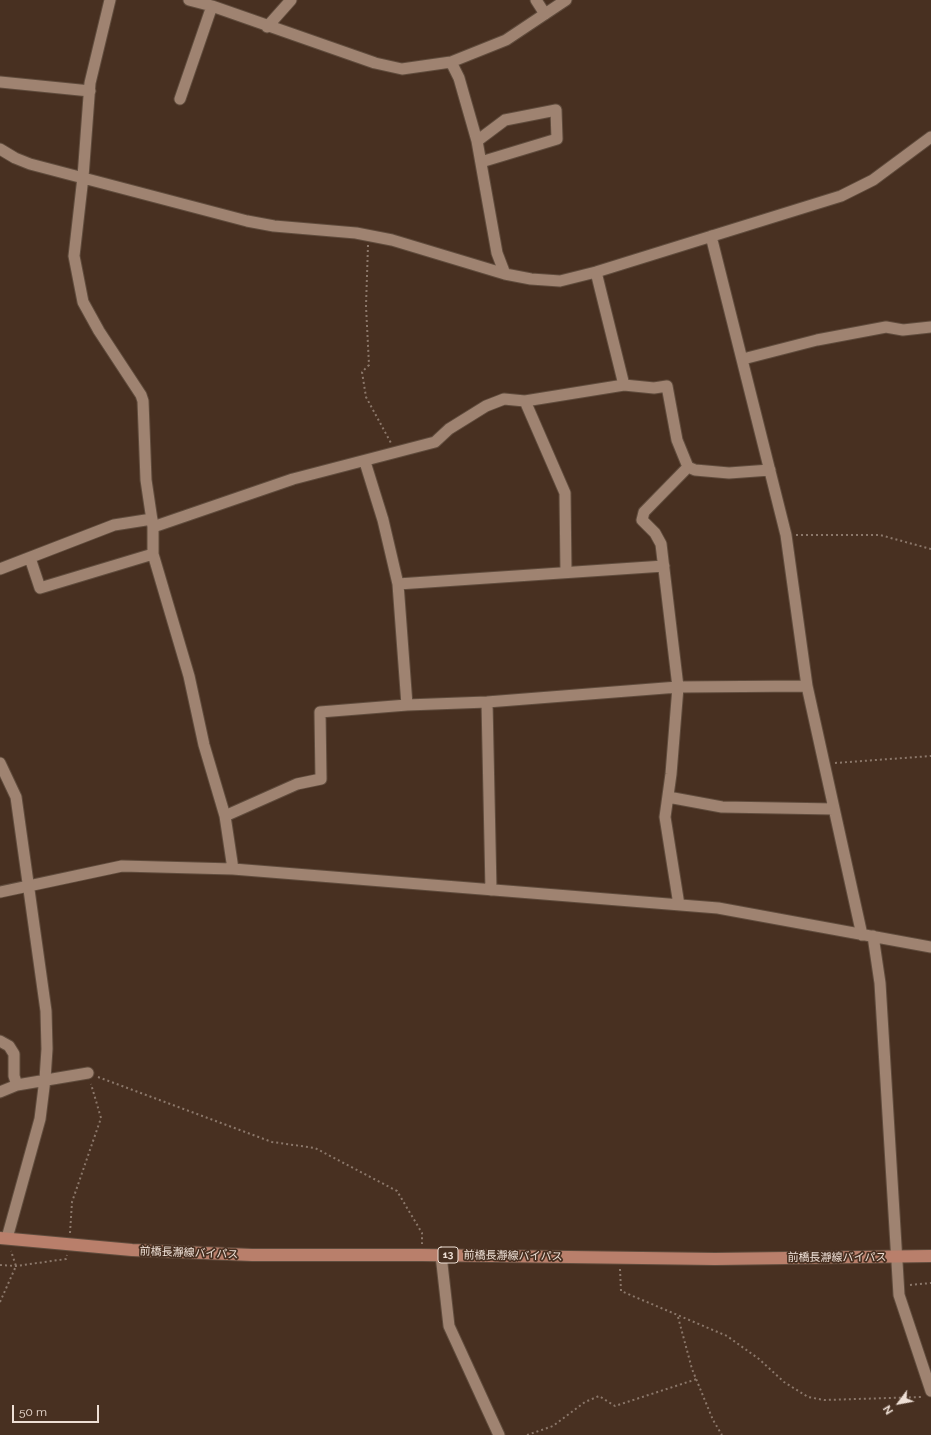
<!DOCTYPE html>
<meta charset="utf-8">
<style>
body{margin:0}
#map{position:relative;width:931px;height:1435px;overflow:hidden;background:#483021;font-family:Raleway,sans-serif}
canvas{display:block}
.north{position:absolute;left:879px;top:1383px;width:40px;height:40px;-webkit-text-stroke:3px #483021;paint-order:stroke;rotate:238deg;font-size:11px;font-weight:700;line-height:16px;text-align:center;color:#eedfd5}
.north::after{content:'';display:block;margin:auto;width:14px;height:18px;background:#eedfd5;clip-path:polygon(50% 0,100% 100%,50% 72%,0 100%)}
.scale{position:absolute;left:12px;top:1405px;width:87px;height:18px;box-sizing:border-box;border:2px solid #eedfd5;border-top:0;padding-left:5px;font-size:12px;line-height:14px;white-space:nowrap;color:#eedfd5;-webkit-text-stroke:3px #483021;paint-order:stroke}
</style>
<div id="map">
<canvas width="931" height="1435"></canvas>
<div class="north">N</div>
<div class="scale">50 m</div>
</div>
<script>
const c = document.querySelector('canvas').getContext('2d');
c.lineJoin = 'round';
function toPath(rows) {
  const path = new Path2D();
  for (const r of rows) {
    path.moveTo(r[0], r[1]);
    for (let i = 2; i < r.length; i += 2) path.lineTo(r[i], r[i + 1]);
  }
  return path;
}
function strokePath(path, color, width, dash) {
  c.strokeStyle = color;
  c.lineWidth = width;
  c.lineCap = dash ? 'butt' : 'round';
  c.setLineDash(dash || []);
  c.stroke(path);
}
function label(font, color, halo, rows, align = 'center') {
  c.font = font + ' Raleway,"Noto Sans JP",sans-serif';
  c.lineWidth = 3.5;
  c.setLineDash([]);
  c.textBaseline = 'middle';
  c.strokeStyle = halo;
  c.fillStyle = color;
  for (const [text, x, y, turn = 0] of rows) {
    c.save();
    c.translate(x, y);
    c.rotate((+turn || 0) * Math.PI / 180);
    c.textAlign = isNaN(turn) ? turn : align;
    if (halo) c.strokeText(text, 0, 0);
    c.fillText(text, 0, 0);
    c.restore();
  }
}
const minor = toPath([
 [110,0,90,83,83,177,74,256,83,302,99,331,141,395,143,401,146,480,153,527,153,554,189,676,204,745,225,816,233,869],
 [189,0,212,6,375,63,402,69,451,62,506,40,566,0],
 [536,0,545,14],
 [267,27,291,0],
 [451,62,459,78,477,141,497,253,505,274],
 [0,82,90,91],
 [180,99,212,6],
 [477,141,505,120,556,110,557,139,481,162],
 [0,149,15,158,30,164,247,221,274,226,356,233,392,240,505,274,531,279,560,281,596,272,841,196,873,180,931,137],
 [711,236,786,535,807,686,862,935],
 [596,272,624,385],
 [743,359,817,340,886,327,903,330,931,327],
 [525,401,565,493,566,572],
 [365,462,383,520,398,584,407,705],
 [153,527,293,479,435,442,449,429,486,406,504,399,525,401,624,385,654,388,667,386,677,440,688,467,695,470,729,473,770,470],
 [30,558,40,588,153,554],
 [0,569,114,525,152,519],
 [398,584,664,566],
 [487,702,491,890],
 [0,763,16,797,46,1011,47,1049,45,1079,40,1119,7,1238],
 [668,797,722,807,834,809],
 [225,816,297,784,321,779,320,712,407,705,487,702,678,687,807,686],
 [0,892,122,866,233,869,718,908,931,947],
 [679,905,665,817,671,774,678,687,661,544,655,533,642,520,644,512,688,467],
 [873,936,880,983,899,1295,931,1391],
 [0,1041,9,1046,14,1054,14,1076,17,1085],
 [0,1092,17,1085,88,1073],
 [441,1255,449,1326,499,1435]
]);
const major = toPath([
 [0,1238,132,1250,252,1255,422,1255,715,1259,931,1256]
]);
strokePath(minor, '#604c3d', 13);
strokePath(major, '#604c3d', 14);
strokePath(toPath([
 [368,245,366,306,369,365,362,372,366,397,391,443],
 [796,535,880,535,931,549],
 [835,763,931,756],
 [98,1077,272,1142,315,1148,397,1191,422,1233,422,1244],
 [70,1233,72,1202,101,1118,91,1084],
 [0,1265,16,1266,66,1259,67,1255],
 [620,1269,621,1291,727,1336,759,1359,784,1382,808,1397,824,1400,922,1397],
 [910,1285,931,1283],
 [0,1302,16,1266,11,1251],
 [678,1317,692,1369,713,1420,722,1435],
 [527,1435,553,1426,585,1402,599,1396,615,1406,697,1379]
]), '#8b776a', 2, [2, 3]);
strokePath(minor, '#9f8371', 11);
strokePath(major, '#b97f6b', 12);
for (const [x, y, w] of [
 [448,1255,20]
]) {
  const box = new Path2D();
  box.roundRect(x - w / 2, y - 8, w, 16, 3);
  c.fillStyle = '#483021';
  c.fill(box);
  strokePath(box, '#eedfd5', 1);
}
label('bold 10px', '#eedfd5', null, [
 ["13",448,1255]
]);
label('11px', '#eedfd5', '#483021', [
 ["前橋長瀞線バイパス",189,1253,2],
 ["前橋長瀞線バイパス",513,1256,1],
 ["前橋長瀞線バイパス",837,1258]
]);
</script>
